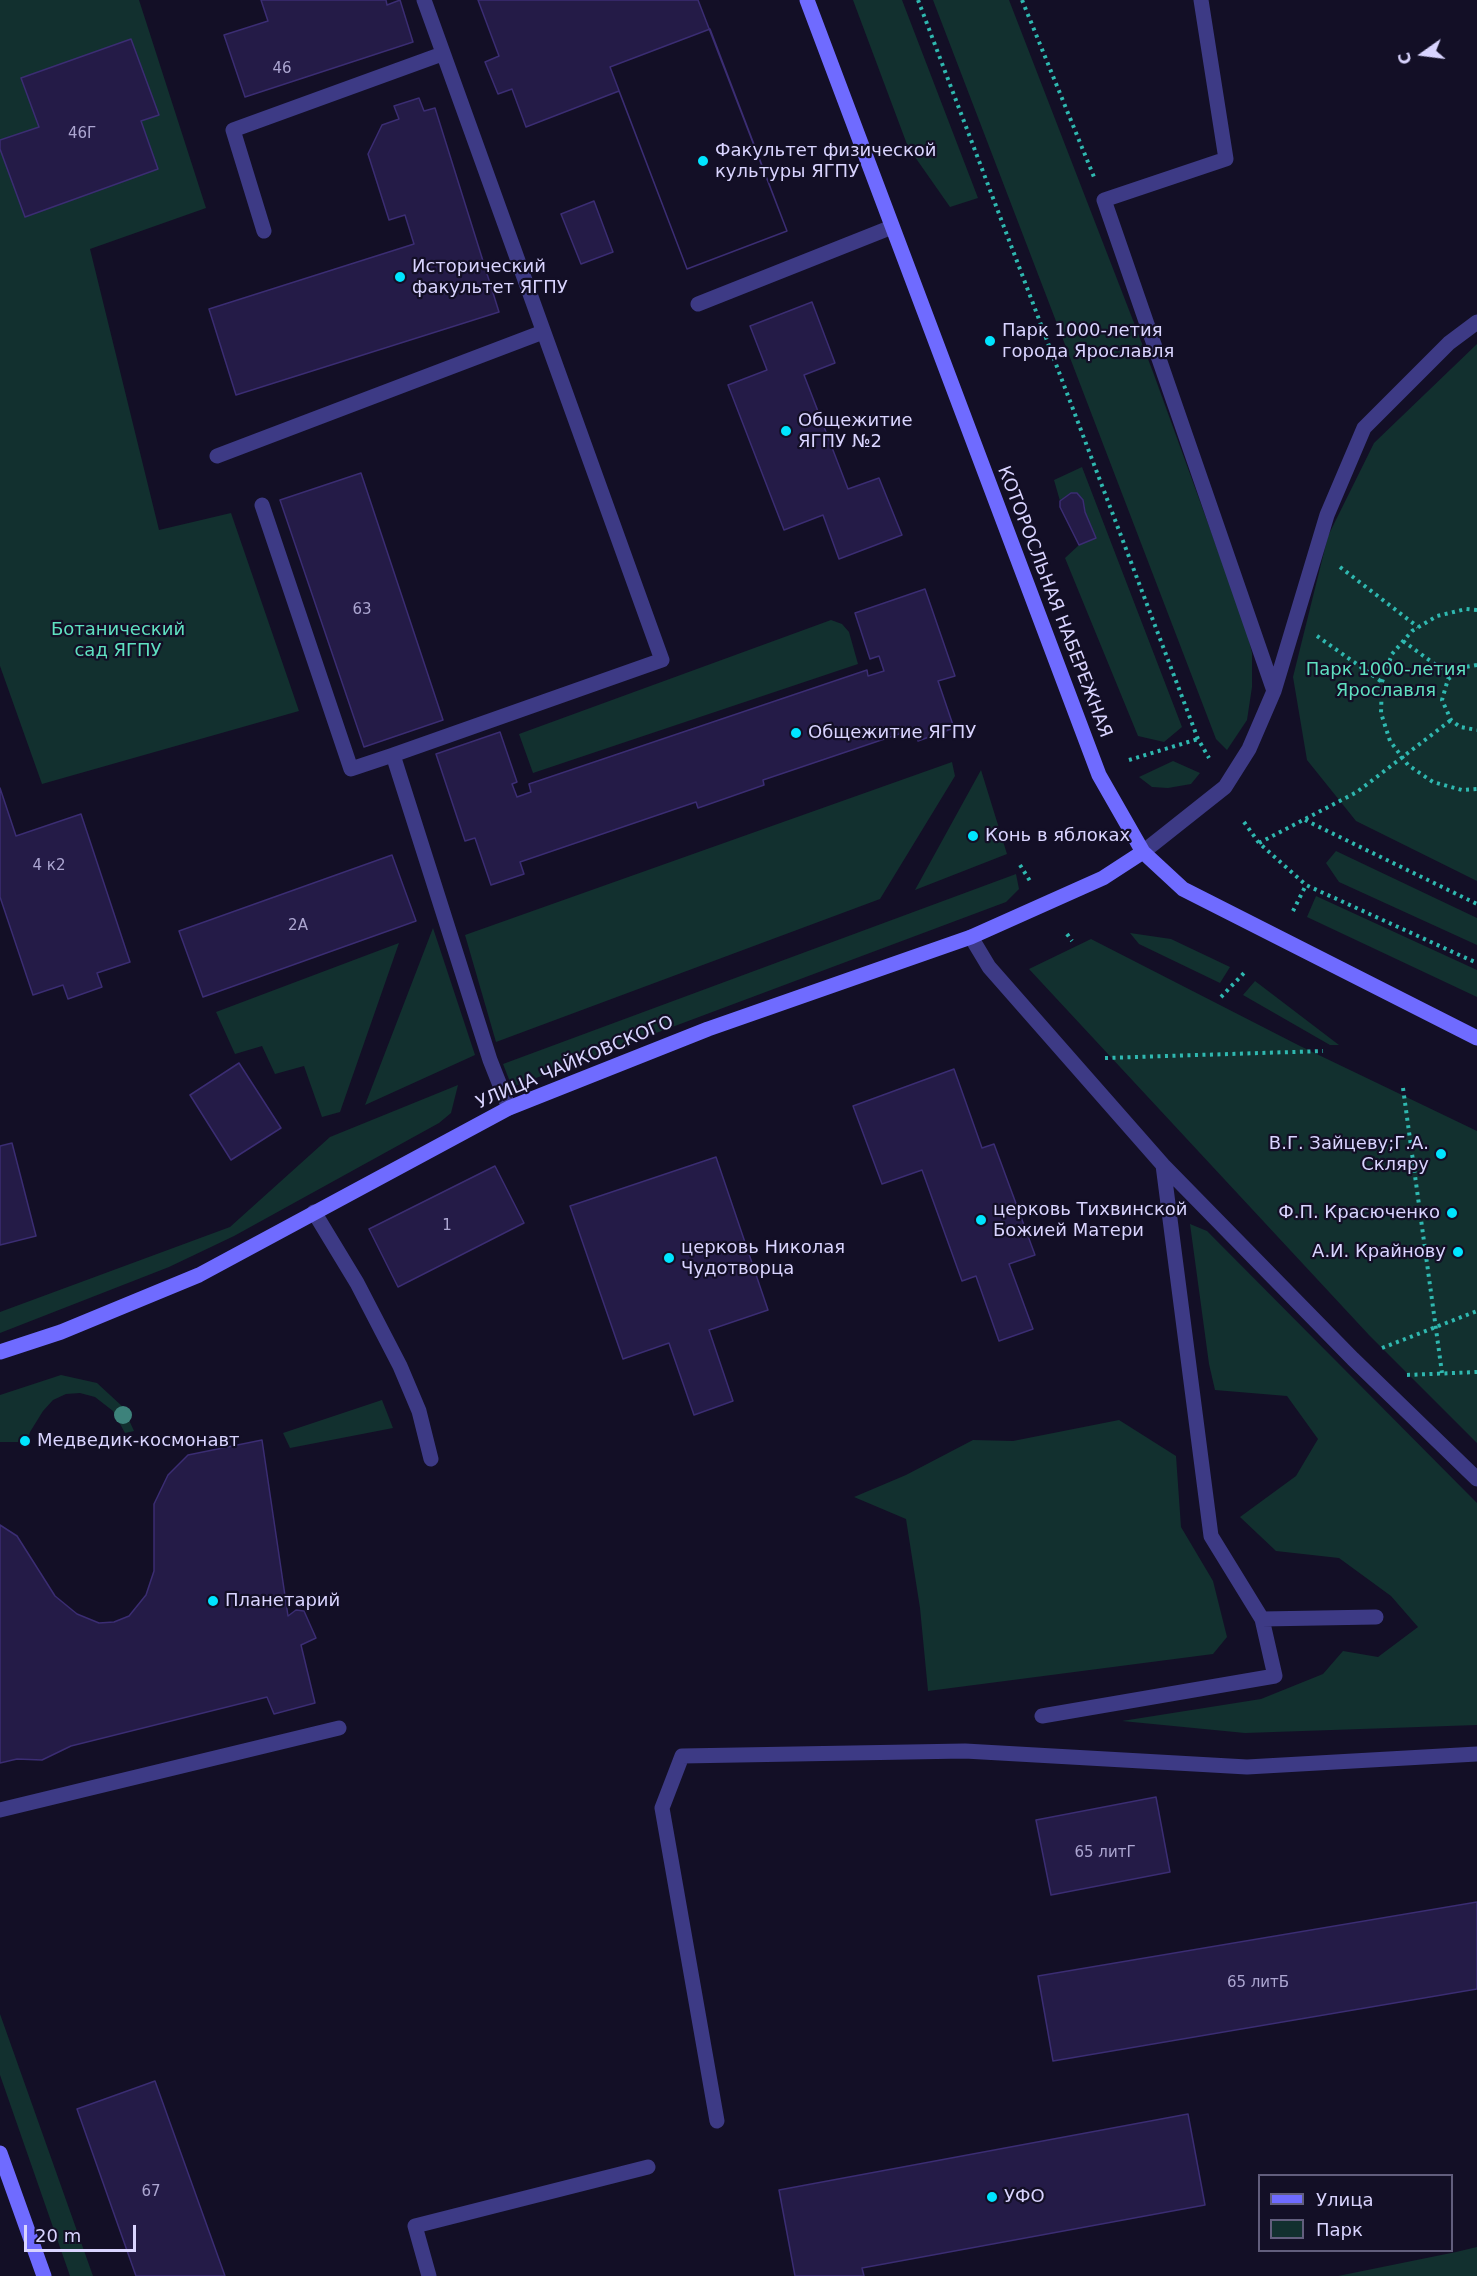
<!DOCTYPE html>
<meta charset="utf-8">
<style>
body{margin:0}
#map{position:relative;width:1477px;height:2276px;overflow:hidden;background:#130f26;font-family:"DejaVu Sans",sans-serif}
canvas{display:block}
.legend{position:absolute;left:1258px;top:2174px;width:195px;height:78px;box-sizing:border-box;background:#130f26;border:2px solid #625e7d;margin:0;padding:8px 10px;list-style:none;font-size:18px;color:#d9d4ff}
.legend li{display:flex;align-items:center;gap:12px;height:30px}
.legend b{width:30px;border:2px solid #625e7d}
.north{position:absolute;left:1393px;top:24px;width:60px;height:60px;-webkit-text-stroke:4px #130f26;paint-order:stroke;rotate:256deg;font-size:16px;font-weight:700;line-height:24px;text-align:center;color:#d9d4ff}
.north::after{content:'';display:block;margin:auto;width:21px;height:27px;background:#d9d4ff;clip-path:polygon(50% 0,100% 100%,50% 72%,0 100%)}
.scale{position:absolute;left:24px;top:2225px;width:112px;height:27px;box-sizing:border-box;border:3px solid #d9d4ff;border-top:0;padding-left:8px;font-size:18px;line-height:21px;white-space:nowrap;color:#d9d4ff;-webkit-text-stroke:4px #130f26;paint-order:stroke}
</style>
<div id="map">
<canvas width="1477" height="2276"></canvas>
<ul class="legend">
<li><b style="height:8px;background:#6f6bff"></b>Улица</li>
<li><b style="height:16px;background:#12302f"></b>Парк</li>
</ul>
<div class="north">С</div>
<div class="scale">20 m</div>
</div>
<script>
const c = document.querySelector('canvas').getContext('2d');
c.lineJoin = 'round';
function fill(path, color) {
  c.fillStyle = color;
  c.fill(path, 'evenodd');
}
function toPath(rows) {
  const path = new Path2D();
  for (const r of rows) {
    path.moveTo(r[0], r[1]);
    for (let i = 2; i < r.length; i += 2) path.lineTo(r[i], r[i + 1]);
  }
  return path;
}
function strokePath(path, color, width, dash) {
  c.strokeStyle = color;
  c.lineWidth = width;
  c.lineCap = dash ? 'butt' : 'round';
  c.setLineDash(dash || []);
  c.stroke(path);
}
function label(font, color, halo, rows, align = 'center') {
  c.font = font + ' "DejaVu Sans",sans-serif';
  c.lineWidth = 4.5;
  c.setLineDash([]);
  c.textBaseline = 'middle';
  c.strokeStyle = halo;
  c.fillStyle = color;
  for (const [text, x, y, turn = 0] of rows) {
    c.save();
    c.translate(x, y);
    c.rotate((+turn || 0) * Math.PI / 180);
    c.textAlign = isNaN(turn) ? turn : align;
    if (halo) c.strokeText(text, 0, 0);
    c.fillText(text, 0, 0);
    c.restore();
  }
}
fill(toPath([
 [0,0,139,0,206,208,90,249,159,530,231,513,299,711,42,784,0,666],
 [853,0,902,0,978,198,950,207,908,147],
 [933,0,1009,0,1153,372,1246,628,1252,653,1252,687,1247,720,1227,750,1216,739],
 [1477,344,1477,881,1356,821,1307,760,1293,677,1328,536,1374,443],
 [1082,467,1182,727,1164,742,1138,736,1065,558,1079,545,1085,512,1083,500,1077,494,1071,493,1060,501,1054,480],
 [831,620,842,624,849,632,858,664,533,773,519,734],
 [1173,761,1200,773,1191,784,1168,788,1152,787,1139,777],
 [952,762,955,776,880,899,496,1042,465,935],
 [981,770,1007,854,915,890],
 [1336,851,1477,918,1477,945,1339,882,1326,863],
 [1016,874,1019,889,1006,902,512,1087,503,1064],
 [1316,896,1477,970,1477,997,1307,917],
 [433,928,475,1055,365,1105],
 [1130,933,1171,939,1230,967,1220,983,1139,944],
 [1091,939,1300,1046,1477,1131,1477,1443,1369,1335,1029,969],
 [399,943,340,1112,322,1117,304,1066,275,1074,262,1046,235,1054,216,1012],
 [1255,981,1339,1045,1330,1045,1243,995],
 [458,1085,451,1113,439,1123,234,1236,169,1267,0,1333,0,1312,230,1227,330,1137],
 [1190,1224,1207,1231,1477,1503,1477,1725,1245,1733,1122,1721,1261,1699,1323,1674,1343,1651,1378,1657,1418,1627,1391,1596,1339,1558,1276,1551,1240,1517,1296,1476,1318,1439,1287,1396,1215,1390,1209,1364],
 [61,1375,97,1383,123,1407,134,1431,125,1433,113,1411,95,1397,80,1393,66,1394,53,1400,43,1411,30,1432,27,1442,0,1442,0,1395],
 [382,1400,393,1428,290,1448,283,1433],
 [1119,1420,1176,1456,1181,1527,1213,1581,1227,1637,1213,1654,928,1691,920,1608,906,1519,854,1497,906,1475,973,1440,1013,1441],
 [0,2014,93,2276,70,2276,0,2075],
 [1477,2247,1477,2276,1338,2276,1456,2252]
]), '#12302f');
const building = toPath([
 [261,0,386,0,387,5,400,0,413,42,245,97,224,35,268,21,261,0],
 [478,0,698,0,787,231,687,269,619,91,526,127,512,89,498,94,485,62,499,56,478,0],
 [710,29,787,231,687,269,610,67,710,29],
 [131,39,159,115,141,121,158,169,25,217,0,149,0,140,39,127,21,78,131,39],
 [419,98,424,111,435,108,499,312,236,395,209,309,414,244,405,215,389,220,368,154,382,125,399,119,394,106,419,98],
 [594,201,613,252,581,264,561,214,594,201],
 [812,302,835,363,804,375,848,489,879,478,902,535,839,559,823,515,784,530,728,385,767,370,750,326,812,302],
 [361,473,443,720,364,747,280,500,361,473],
 [1071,493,1077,493,1083,500,1085,512,1096,538,1079,545,1060,507,1060,501,1071,493],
 [925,589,955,676,938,681,954,728,918,741,914,729,763,780,764,785,698,808,696,802,520,862,524,874,491,885,475,838,465,841,436,754,500,732,517,782,512,784,517,797,531,792,529,784,867,670,868,676,884,671,879,656,870,659,855,613,925,589],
 [0,788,16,836,81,814,130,962,97,973,102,987,68,999,63,985,33,995,0,897,0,788],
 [392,855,416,921,203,997,179,931,392,855],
 [239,1063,281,1128,231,1160,190,1095,239,1063],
 [954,1069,982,1148,994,1144,1035,1255,1009,1264,1033,1329,999,1341,976,1276,962,1281,922,1170,882,1184,853,1106,954,1069],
 [12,1143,36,1236,0,1245,0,1146,12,1143],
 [716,1157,768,1310,709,1330,733,1401,694,1415,669,1343,623,1359,570,1206,716,1157],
 [495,1166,524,1223,398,1287,369,1229,495,1166],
 [262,1440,288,1616,296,1610,304,1611,316,1638,301,1645,315,1703,274,1714,267,1697,71,1746,42,1760,17,1759,0,1763,0,1525,17,1536,55,1596,77,1614,99,1623,114,1622,129,1616,146,1595,154,1571,154,1504,168,1475,188,1455,262,1440],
 [1156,1797,1170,1872,1051,1895,1036,1820,1156,1797],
 [1477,1902,1477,1989,1053,2061,1038,1976,1477,1902],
 [155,2081,225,2276,136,2276,77,2109,155,2081],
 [1188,2114,1205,2205,862,2268,864,2276,795,2276,779,2190,1188,2114]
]);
fill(building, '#241b47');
strokePath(building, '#3b2d73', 1.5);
strokePath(toPath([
 [918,0,1198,739,1209,758],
 [1022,0,1094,177],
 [1340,567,1418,627],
 [1477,610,1466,609,1437,616,1412,631,1392,654,1382,682,1381,713,1390,741,1408,765,1433,782,1462,790,1477,789],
 [1317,636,1382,682],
 [1403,641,1451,676],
 [1477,665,1465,667,1448,679,1442,700,1451,720,1460,727,1477,730],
 [1129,760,1198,739],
 [1305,820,1477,904],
 [1244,822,1259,843,1306,885,1477,963],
 [1259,843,1357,792,1451,720],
 [1020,865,1030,881],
 [1293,911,1306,885],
 [1067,934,1072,941],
 [1221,997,1244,973],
 [1105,1058,1323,1051],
 [1403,1088,1442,1373],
 [1382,1348,1477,1311],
 [1407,1375,1477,1372]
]), '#2fb8b0', 4, [3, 4.5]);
strokePath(toPath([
 [424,0,662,660,393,755,490,1060,509,1108],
 [1201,0,1226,159,1104,200,1274,691],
 [264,231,233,130,442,54],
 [698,304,892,227],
 [217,456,543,332],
 [262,505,351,769,393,755],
 [1143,852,1225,787,1249,749,1274,691,1327,515,1364,428,1449,343,1477,322],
 [971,937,989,967,1163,1165,1353,1359,1477,1479],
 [314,1212,357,1283,400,1366,419,1411,431,1459],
 [1262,1619,1376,1617],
 [1042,1716,1275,1676,1262,1619,1211,1536,1163,1165],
 [0,1810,339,1728],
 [717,2121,662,1808,682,1756,965,1751,1247,1767,1477,1754],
 [429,2276,415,2226,648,2167]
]), '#3d3a85', 15);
strokePath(toPath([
 [807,0,1099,775,1143,852,1183,889,1477,1038],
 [0,1352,61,1332,199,1275,509,1108,708,1029,971,937,1103,878,1143,852],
 [0,2153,44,2276]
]), '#6f6bff', 15);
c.fillStyle = '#3d827b';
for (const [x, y] of [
 [123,1415]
]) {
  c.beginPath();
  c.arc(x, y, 9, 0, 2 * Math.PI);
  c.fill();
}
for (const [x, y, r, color] of [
 [703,161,6,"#00e5ff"],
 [400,277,6,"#00e5ff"],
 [990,341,6,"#00e5ff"],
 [786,431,6,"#00e5ff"],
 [796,733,6,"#00e5ff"],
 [973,836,6,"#00e5ff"],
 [1441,1154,6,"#00e5ff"],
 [1452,1213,6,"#00e5ff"],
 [981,1220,6,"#00e5ff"],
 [1458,1252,6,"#00e5ff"],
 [669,1258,6,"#00e5ff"],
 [25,1441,6,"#00e5ff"],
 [213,1601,6,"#00e5ff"],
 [992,2197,6,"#00e5ff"]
]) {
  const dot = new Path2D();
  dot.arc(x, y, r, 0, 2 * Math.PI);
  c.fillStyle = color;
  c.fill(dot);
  strokePath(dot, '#130f26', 2);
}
label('15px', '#aca6d1', null, [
 ["46",282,69],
 ["46Г",82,134],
 ["63",362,610],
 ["4 к2",49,866],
 ["2А",298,926],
 ["1",447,1226],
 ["65 литГ",1105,1853],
 ["65 литБ",1258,1983],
 ["67",151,2192]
]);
label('18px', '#d9d4ff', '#130f26', [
 ["Факультет физической",715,151],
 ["культуры ЯГПУ",715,172],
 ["Исторический",412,267],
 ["факультет ЯГПУ",412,288],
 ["Парк 1000-летия",1002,331],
 ["города Ярославля",1002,352],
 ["Общежитие",798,421],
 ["ЯГПУ №2",798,442],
 ["Общежитие ЯГПУ",808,733],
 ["Конь в яблоках",985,836],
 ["В.Г. Зайцеву;Г.А.",1429,1144,"right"],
 ["Скляру",1429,1165,"right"],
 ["церковь Тихвинской",993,1210],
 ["Божией Матери",993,1231],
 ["Ф.П. Красюченко",1440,1213,"right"],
 ["церковь Николая",681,1248],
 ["Чудотворца",681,1269],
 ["А.И. Крайнову",1446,1252,"right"],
 ["Медведик-космонавт",37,1441],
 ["Планетарий",225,1601],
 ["УФО",1004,2197]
], 'left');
label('18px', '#d9d4ff', '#130f26', [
 ["КОТОРОСЛЬНАЯ НАБЕРЕЖНАЯ",1054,602,69],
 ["УЛИЦА ЧАЙКОВСКОГО",575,1063,-23]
]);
label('18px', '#5fe0c0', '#130f26', [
 ["Ботанический",118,630],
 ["сад ЯГПУ",118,651],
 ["Парк 1000-летия",1386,670],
 ["Ярославля",1386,691]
]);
</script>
